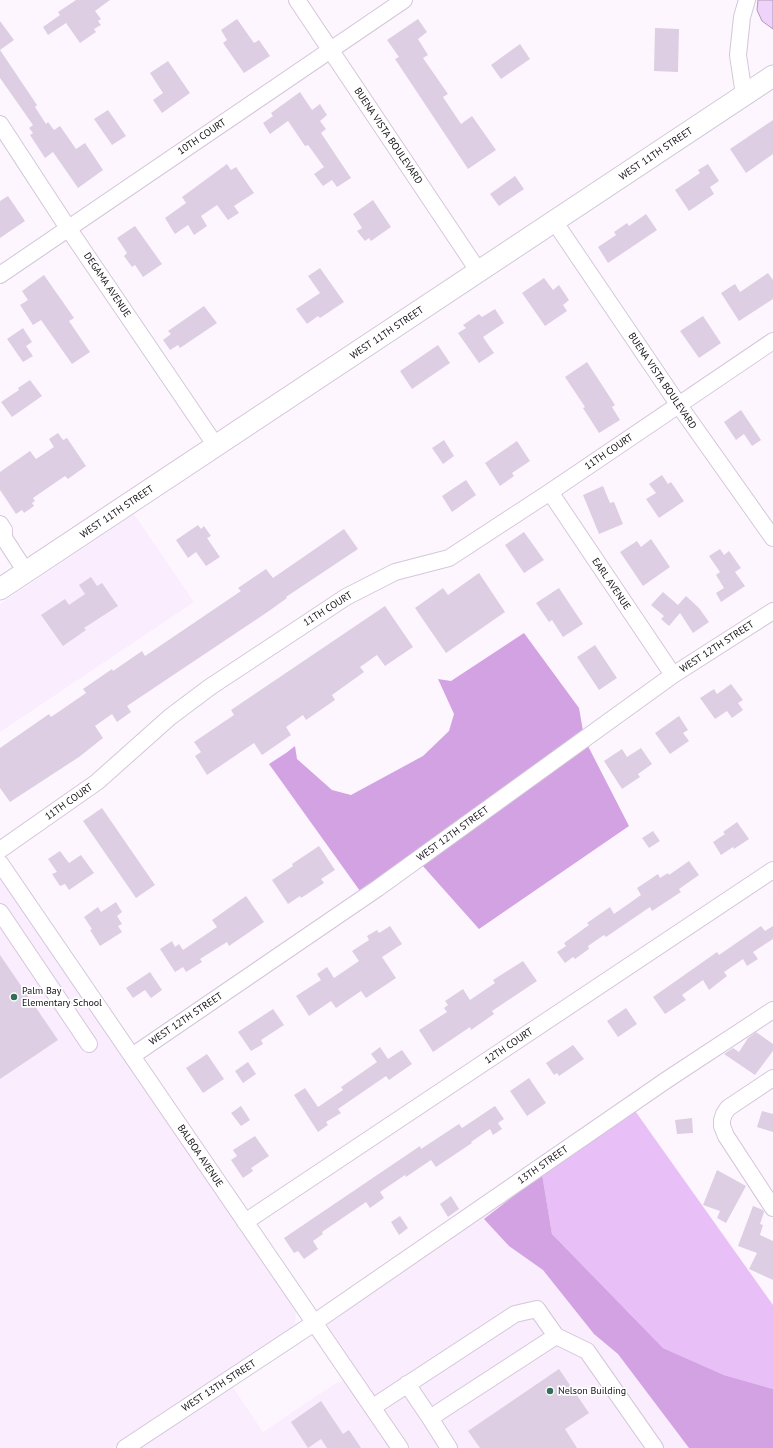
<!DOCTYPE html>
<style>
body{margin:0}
canvas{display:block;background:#fdf6ff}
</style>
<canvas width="773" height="1448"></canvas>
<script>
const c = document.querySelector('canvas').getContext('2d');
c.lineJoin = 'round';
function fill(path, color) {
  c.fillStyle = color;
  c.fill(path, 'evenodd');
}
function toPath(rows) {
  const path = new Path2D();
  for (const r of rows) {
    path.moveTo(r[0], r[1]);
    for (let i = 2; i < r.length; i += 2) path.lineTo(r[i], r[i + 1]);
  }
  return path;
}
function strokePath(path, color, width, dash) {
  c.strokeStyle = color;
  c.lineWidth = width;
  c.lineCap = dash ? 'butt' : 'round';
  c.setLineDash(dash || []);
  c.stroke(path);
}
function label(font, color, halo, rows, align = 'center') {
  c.font = font + ' "PT Sans",sans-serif';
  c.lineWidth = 3.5;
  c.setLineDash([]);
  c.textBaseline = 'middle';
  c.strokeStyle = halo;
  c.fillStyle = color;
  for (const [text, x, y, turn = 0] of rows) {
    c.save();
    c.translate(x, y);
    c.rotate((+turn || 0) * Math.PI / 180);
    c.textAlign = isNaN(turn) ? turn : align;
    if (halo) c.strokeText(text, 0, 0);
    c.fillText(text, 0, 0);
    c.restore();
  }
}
fill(toPath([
 [134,514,194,602,0,732,0,604],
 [0,877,296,1310,295,1324,289,1331,112,1448,0,1448],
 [633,1108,773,1311,773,1448,408,1448,328,1330,328,1322],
 [345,1380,391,1448,137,1448,232,1386,263,1432,336,1383]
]), '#f9edfe');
fill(toPath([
 [633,1108,773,1305,773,1389,724,1375,663,1348,552,1234,542,1174]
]), '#e9bff8');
fill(toPath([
 [524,633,579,708,583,731,360,891,269,764,286,753,295,746,297,759,332,790,351,795,423,756,449,731,454,714,438,679,451,681],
 [588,746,629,826,479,929,422,865],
 [542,1174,552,1234,663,1348,724,1375,773,1389,773,1448,689,1448,618,1354,594,1334,543,1270,509,1246,484,1219]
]), '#d2a2e3');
const water = toPath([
 [758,0,773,0,773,29,762,21,757,10,758,0]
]);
fill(water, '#f0d3fb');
strokePath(water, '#af99b7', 1);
fill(toPath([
 [76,0,110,0,95,11,101,19,98,21,101,25,94,29,96,32,80,43,66,23,48,35,43,27,60,15,58,12],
 [237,19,254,43,259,40,270,56,244,73,223,43,227,40,221,30],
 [418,19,427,32,418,39,428,55,423,58,448,94,443,97,461,124,472,116,496,150,468,169,395,59,399,57,387,40],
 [0,21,14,40,0,50],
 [655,28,679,29,678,72,654,71],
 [520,44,530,59,501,79,491,65],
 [0,50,37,105,35,107,46,124,48,122,54,130,60,126,76,149,85,143,103,170,78,188,53,152,45,158,30,135,33,133,29,128,33,125,0,78],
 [168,61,190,93,162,113,153,100,163,93,150,73],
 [300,92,312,110,320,104,327,115,320,121,326,129,321,133,351,178,337,187,332,180,323,186,314,174,324,167,308,145,305,146,288,121,270,134,263,123,273,116,271,113],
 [108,110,126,136,112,145,94,119],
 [773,120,773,154,746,173,730,149],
 [227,164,231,170,236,167,254,193,234,206,239,213,228,220,217,205,201,216,207,226,194,235,188,225,175,234,165,218,186,203,182,197],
 [708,164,719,181,710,187,714,194,689,211,675,190,700,173,698,170],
 [515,176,524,189,499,206,490,194],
 [8,196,25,221,0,238,0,201],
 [373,200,391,227,371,241,369,238,365,241,357,231,362,228,353,214],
 [646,214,657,230,608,263,598,247,616,235,614,232,627,223,629,226],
 [135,226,162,264,143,277,135,265,132,267,124,256,127,253,117,238],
 [320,268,344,302,320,318,318,316,307,324,296,309,320,293,308,276],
 [768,273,773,280,773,299,739,321,721,293,735,284,740,292],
 [44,275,74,318,69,321,90,352,72,364,41,320,33,325,20,305,28,300,22,291],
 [544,278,553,290,559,285,569,300,563,305,567,311,545,326,522,293],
 [204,306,217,323,180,348,178,345,170,350,163,340,171,334,168,331],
 [495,309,504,323,483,337,494,353,479,363,458,333,466,328,463,325,479,314,482,317],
 [703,316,721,343,699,358,680,331],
 [23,328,32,342,26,346,33,356,23,362,7,339],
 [438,345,450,363,412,389,400,371],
 [587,362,615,405,612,407,620,420,599,433,583,408,585,407,565,377],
 [30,380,42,396,12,417,1,402,19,390,18,388],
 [741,410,761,440,752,446,744,434,736,440,724,422],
 [58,433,63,440,67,438,86,466,68,479,65,476,33,498,35,501,32,503,34,506,24,513,22,510,16,514,0,490,0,472,30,451,36,459,54,447,49,439],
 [444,440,454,456,443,464,432,448],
 [517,441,530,461,512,473,514,476,500,486,485,463],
 [662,475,668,484,671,482,684,501,659,518,646,499,656,493,649,484],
 [466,480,476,495,452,512,442,496],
 [603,486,610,503,614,502,623,524,599,534,583,495],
 [198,525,201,529,204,526,211,536,207,538,220,557,206,566,196,552,188,558,176,540],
 [344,529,358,549,286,597,287,598,269,611,127,706,131,712,117,722,112,714,95,726,103,738,79,757,10,802,0,788,0,748,49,714,51,717,86,693,83,689,112,669,113,671,142,651,145,656,241,591,238,588,266,569,273,578],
 [524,532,544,560,524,573,505,545],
 [651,539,670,567,643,586,620,552,637,541,641,547],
 [720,549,724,555,729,551,741,568,735,572,745,586,721,602,716,593,724,588,716,575,720,572,709,556],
 [479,573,505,612,446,653,415,608,443,588,448,595],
 [91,577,97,586,102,583,118,606,84,628,86,630,63,646,41,615,65,599,69,605,85,594,79,585],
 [559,588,583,624,563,637,552,620,549,622,536,603],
 [663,592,678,605,686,596,699,608,709,622,693,633,680,613,669,626,661,619,664,616,651,605],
 [385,606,413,647,385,666,377,655,360,667,364,672,332,695,335,700,306,720,303,715,286,727,291,735,262,755,254,743,207,775,195,756,201,752,194,742,234,715,231,710],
 [595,645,617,678,599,690,577,657],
 [731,684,743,700,738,703,743,710,732,718,727,711,715,719,700,698,714,689,717,694],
 [679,716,688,730,683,733,689,741,670,754,655,733],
 [641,748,652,764,638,774,640,777,622,789,604,761,622,749,627,757],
 [102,808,155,885,136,898,83,821],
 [737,822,749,839,734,849,733,847,721,855,713,842,725,834,723,832],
 [653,831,660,841,649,848,642,838],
 [319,846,335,870,321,879,324,883,301,898,300,896,288,904,272,880,293,866,292,864],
 [60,851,69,863,81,855,94,873,69,890,65,884,60,886,52,874,57,872,48,859],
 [689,861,699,875,679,889,681,892,652,911,650,907,606,937,604,935,588,946,589,949,575,959,573,957,565,963,557,952,566,946,564,943,589,925,587,923,610,907,614,914,641,895,637,888,658,874,660,878,668,873,669,875],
 [246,896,264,922,229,946,227,942,200,959,202,962,186,972,183,967,175,972,160,949,172,941,175,947,179,944,183,950,217,927,212,920],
 [116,902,122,912,117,916,122,924,118,926,122,932,100,946,90,930,92,929,84,917,98,907,101,912],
 [390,926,402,944,382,957,396,978,366,998,361,991,336,1008,331,1001,309,1016,296,996,321,980,317,974,327,967,334,978,359,961,352,951,369,940,367,936,377,930,379,933],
 [761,926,765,931,773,926,773,939,753,952,758,959,747,966,743,959,724,972,727,976,709,990,703,980,682,995,686,1000,665,1014,653,997,717,952,719,955],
 [0,955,58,1040,0,1079],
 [523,961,537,981,492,1011,494,1014,471,1030,470,1027,433,1052,419,1030,447,1012,444,1008,448,1005,445,1001,463,989,470,1000,495,983,493,980],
 [150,972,162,990,151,998,145,990,133,998,126,988],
 [626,1008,637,1024,618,1037,607,1021],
 [273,1009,284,1025,261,1040,263,1044,251,1051,238,1032],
 [756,1032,773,1044,773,1051,755,1075,724,1054,733,1048,739,1052,748,1038],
 [573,1045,584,1059,559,1076,557,1073,554,1075,546,1063],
 [380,1047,388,1059,402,1050,412,1064,389,1080,386,1076,338,1109,341,1113,326,1122,328,1125,318,1132,294,1095,305,1088,318,1107,343,1090,341,1087,377,1062,371,1054],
 [207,1054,224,1079,203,1093,186,1068],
 [248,1062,256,1074,243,1083,235,1071],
 [529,1078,546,1103,527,1116,510,1091],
 [241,1106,250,1120,241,1126,231,1113],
 [495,1106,504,1119,498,1123,502,1129,493,1135,490,1129,471,1142,472,1143,436,1167,431,1160,406,1177,405,1175,380,1192,384,1198,370,1208,366,1202,322,1232,323,1234,313,1241,318,1249,304,1259,298,1251,294,1253,284,1238,420,1146,421,1149,459,1124,462,1128],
 [762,1111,773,1114,773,1132,757,1127],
 [692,1118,693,1133,677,1134,675,1120],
 [255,1136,269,1156,251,1168,253,1171,243,1178,231,1160,237,1156,233,1150],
 [717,1170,746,1186,726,1223,717,1218,720,1211,703,1205],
 [451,1196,459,1209,448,1217,440,1204],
 [753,1206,763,1210,764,1212,760,1224,763,1225,760,1235,773,1241,773,1280,749,1269,757,1253,738,1246],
 [400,1216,408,1228,399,1235,391,1222],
 [559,1369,589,1413,565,1429,577,1448,480,1448,468,1431],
 [321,1401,343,1434,349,1430,361,1448,327,1448,321,1439,308,1448,291,1422]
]), '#ddcee3');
const minor = toPath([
 [297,0,479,272],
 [744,95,738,55,742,17,747,0],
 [0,124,68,228,216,446],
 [554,221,678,404,773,538],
 [0,275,404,0],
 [550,492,673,675],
 [0,524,4,530,4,538,26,572],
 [0,850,97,782,170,717,210,687,346,597,395,572,449,558,550,492,773,341],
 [0,863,400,1448],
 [0,912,89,1044],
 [132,1056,378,888,673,675,773,611],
 [773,1078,728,1108,724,1114,722,1120,722,1126,726,1136,773,1208],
 [245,1222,773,870],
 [407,1384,430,1418],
 [373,1407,515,1314,537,1309,556,1336],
 [125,1448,305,1329,668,1079,773,1010],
 [449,1448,430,1418,556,1336,587,1351,655,1448]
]);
const major = toPath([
 [0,589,773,76]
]);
strokePath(minor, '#d5c6db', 18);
strokePath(major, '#d5c6db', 23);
strokePath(minor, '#fff', 16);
strokePath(major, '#fff', 21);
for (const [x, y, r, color] of [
 [14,997,4,"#326e58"],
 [550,1391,4,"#326e58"]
]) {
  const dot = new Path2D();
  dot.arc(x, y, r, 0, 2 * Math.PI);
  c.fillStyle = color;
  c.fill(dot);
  strokePath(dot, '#fff', 1.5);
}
label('10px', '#171119', '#fff', [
 ["BUENA VISTA BOULEVARD",388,136,56],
 ["10TH COURT",202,137,-34],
 ["WEST 11TH STREET",656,154,-34],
 ["DEGAMA AVENUE",107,285,56],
 ["WEST 11TH STREET",387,333,-34],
 ["BUENA VISTA BOULEVARD",662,381,56],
 ["11TH COURT",609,452,-34],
 ["WEST 11TH STREET",117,512,-34],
 ["EARL AVENUE",611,584,56],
 ["11TH COURT",328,609,-32],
 ["WEST 12TH STREET",717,647,-33],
 ["11TH COURT",69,802,-35],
 ["WEST 12TH STREET",453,834,-36],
 ["WEST 12TH STREET",186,1019,-34],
 ["12TH COURT",509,1046,-34],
 ["BALBOA AVENUE",200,1156,56],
 ["13TH STREET",543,1165,-35],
 ["WEST 13TH STREET",219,1386,-33]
]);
label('10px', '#171119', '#fff', [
 ["Palm Bay",22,991],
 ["Elementary School",22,1003],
 ["Nelson Building",558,1391]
], 'left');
</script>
